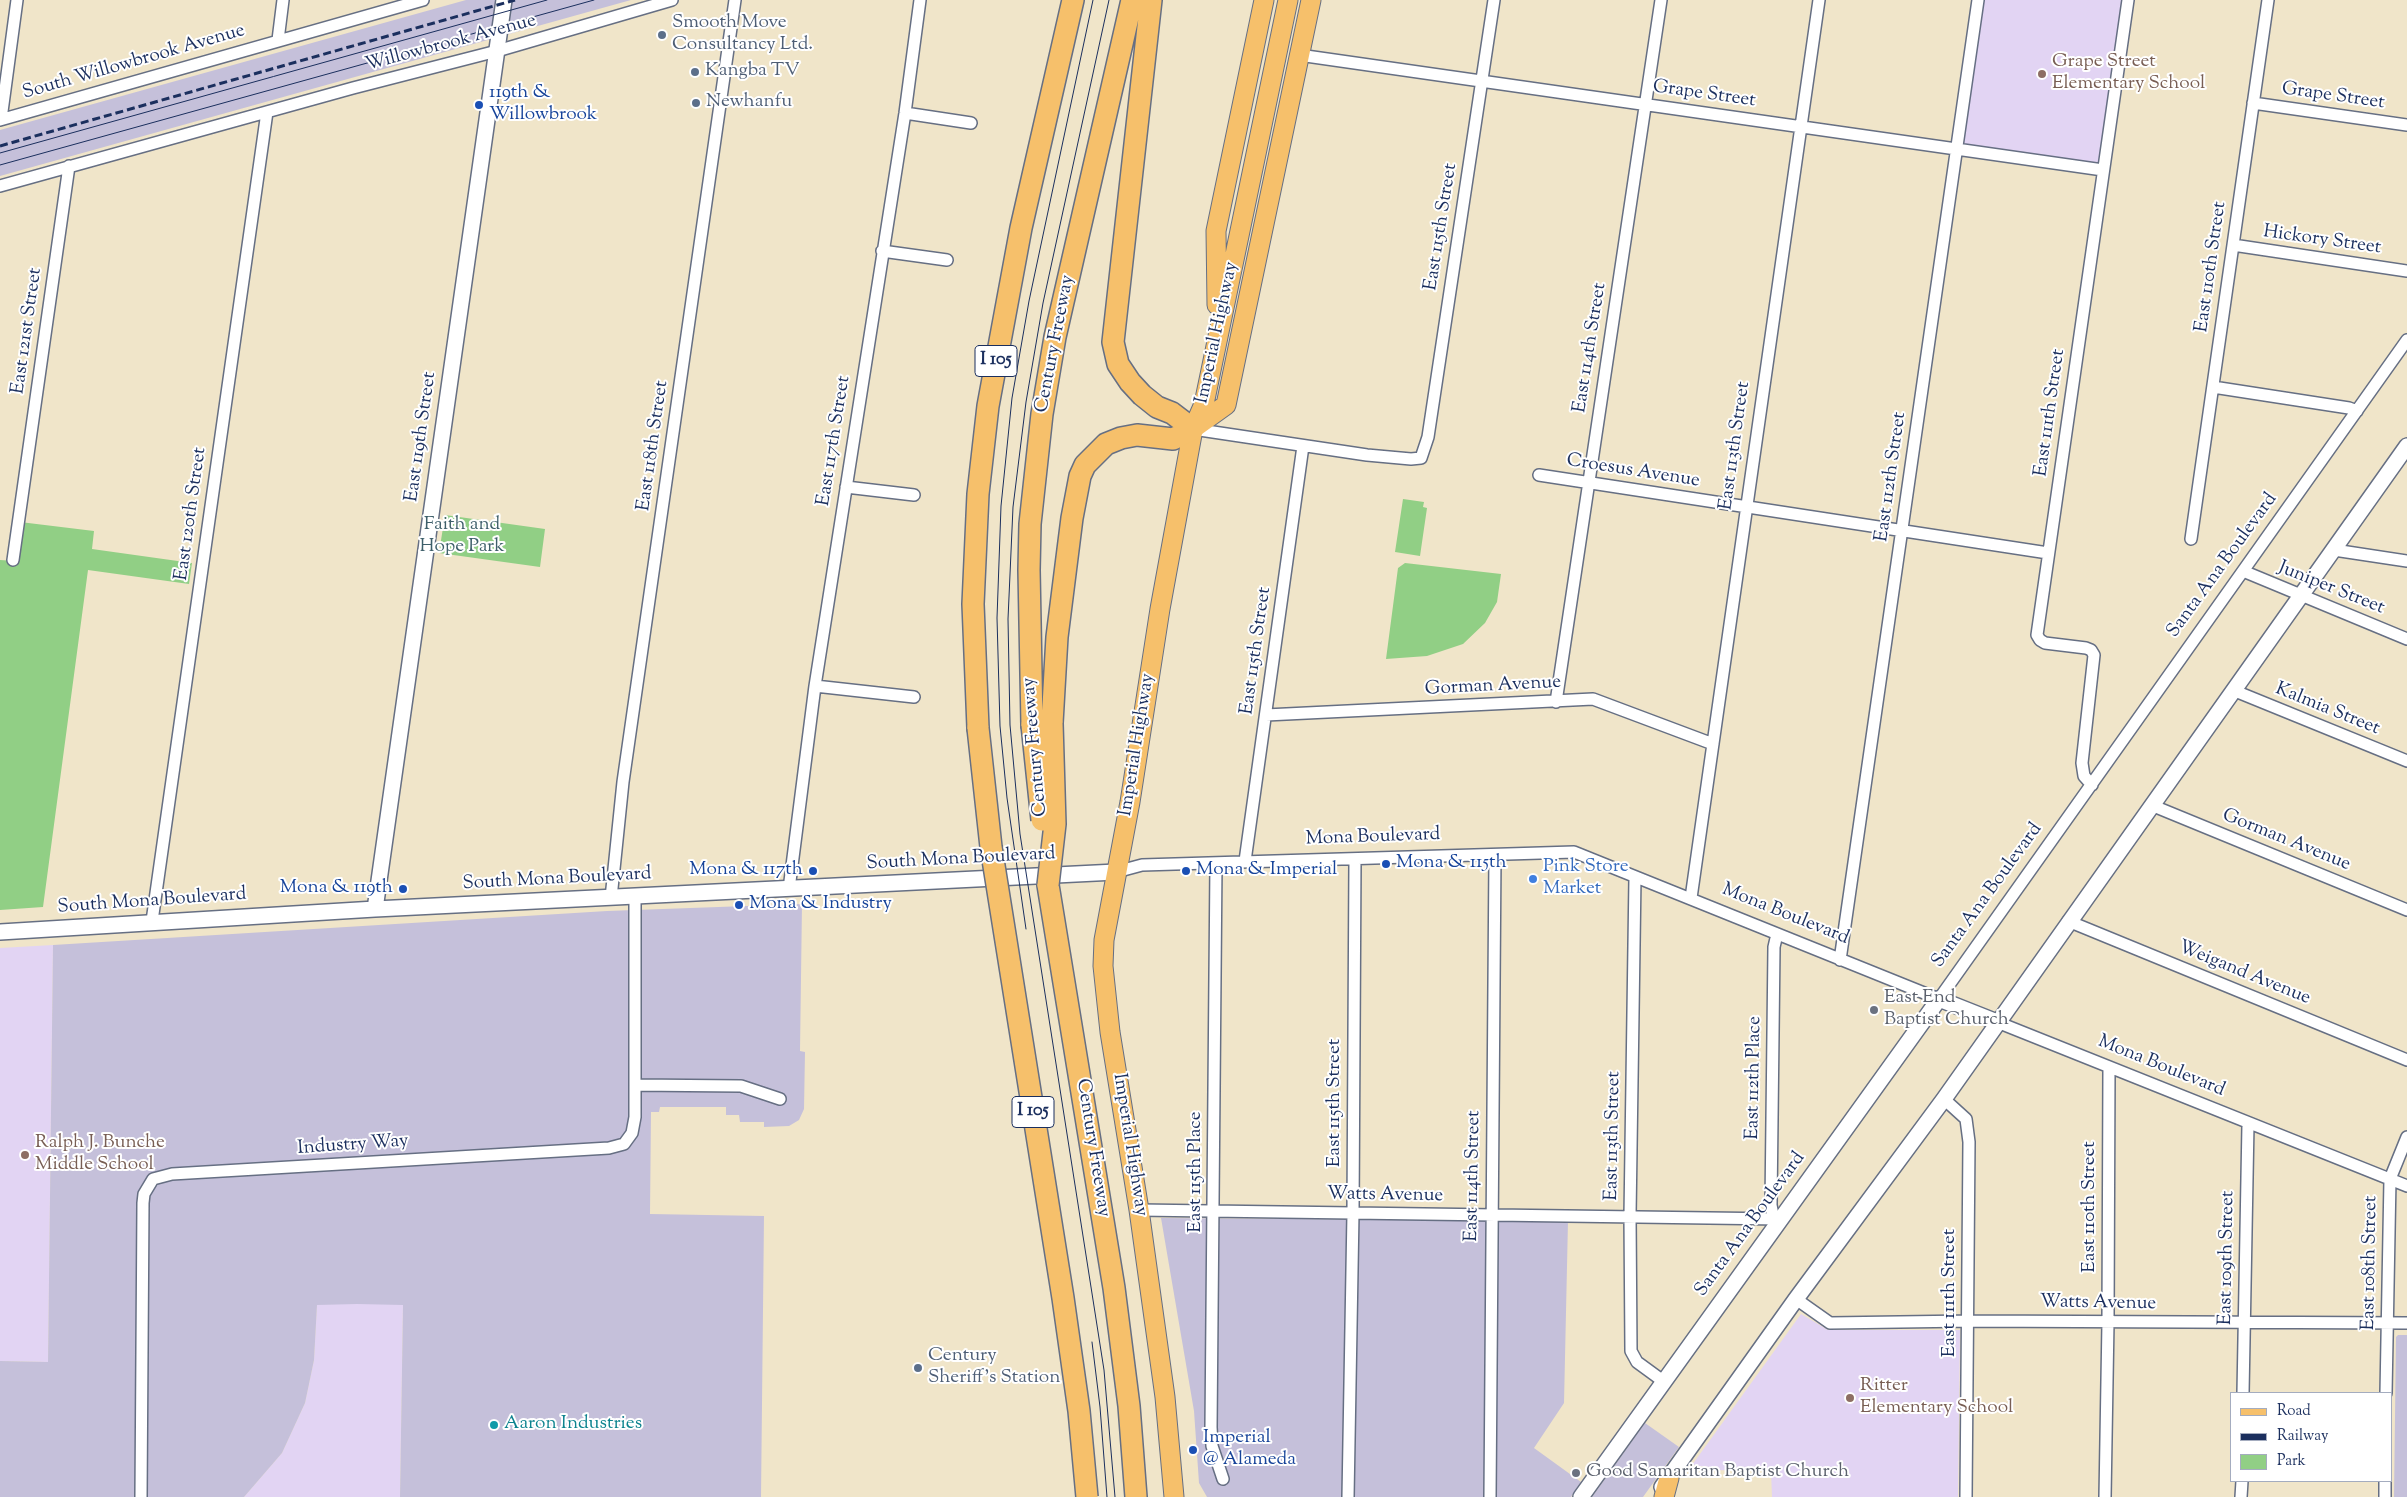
<!DOCTYPE html>
<style>
body{margin:0}
#map{position:relative;width:2407px;height:1497px;overflow:hidden;background:#f0e5c9;font-family:"Sorts Mill Goudy",serif}
canvas{display:block}
.legend{position:absolute;left:2230px;top:1392px;width:162px;height:90px;box-sizing:border-box;background:#fff;border:1px solid #a4acbf;margin:0;padding:6px 9px;list-style:none;font-size:15px;color:#1b2f5e}
.legend li{display:flex;align-items:center;gap:10px;height:25px}
.legend b{width:25px;border:1px solid #a4acbf}
</style>
<div id="map">
<canvas width="2407" height="1497"></canvas>
<ul class="legend">
<li><b style="height:6px;background:#f6c06b"></b>Road</li>
<li><b style="height:6px;background:#1b2f5e"></b>Railway</li>
<li><b style="height:14px;background:#91cf85"></b>Park</li>
</ul>
</div>
<script>
const c = document.querySelector('canvas').getContext('2d');
c.lineJoin = 'round';
function fill(path, color) {
  c.fillStyle = color;
  c.fill(path, 'evenodd');
}
function toPath(rows) {
  const path = new Path2D();
  for (const r of rows) {
    path.moveTo(r[0], r[1]);
    for (let i = 2; i < r.length; i += 2) path.lineTo(r[i], r[i + 1]);
  }
  return path;
}
function strokePath(path, color, width, dash) {
  c.strokeStyle = color;
  c.lineWidth = width;
  c.lineCap = dash ? 'butt' : 'round';
  c.setLineDash(dash || []);
  c.stroke(path);
}
function label(font, color, halo, rows, align = 'center') {
  c.font = font + ' "Sorts Mill Goudy",serif';
  c.lineWidth = 4;
  c.setLineDash([]);
  c.textBaseline = 'middle';
  c.strokeStyle = halo;
  c.fillStyle = color;
  for (const [text, x, y, turn = 0] of rows) {
    c.save();
    c.translate(x, y);
    c.rotate((+turn || 0) * Math.PI / 180);
    c.textAlign = isNaN(turn) ? turn : align;
    if (halo) c.strokeText(text, 0, 0);
    c.fillText(text, 0, 0);
    c.restore();
  }
}
fill(toPath([
 [1979,0,2126,0,2102,169,1958,148],
 [53,945,48,1362,0,1361,0,948],
 [317,1304,403,1304,400,1497,244,1497,282,1453,305,1403,314,1360],
 [1801,1314,1828,1330,1960,1330,1958,1497,1772,1497,1771,1471,1708,1470,1709,1467,1692,1465]
]), '#e2d4f3');
fill(toPath([
 [466,0,631,0,0,176,0,130],
 [802,904,800,1051,805,1052,804,1109,799,1120,789,1126,764,1127,764,1122,740,1122,739,1115,726,1115,726,1107,660,1107,659,1112,651,1112,650,1214,764,1216,761,1497,400,1497,403,1305,357,1304,317,1305,314,1360,305,1403,282,1453,244,1497,0,1497,0,1361,48,1362,53,945,607,911],
 [1161,1218,1568,1221,1564,1403,1534,1448,1581,1482,1571,1497,1207,1497,1199,1483,1194,1411],
 [2398,1335,2407,1335,2407,1497,2394,1497,2396,1337],
 [1645,1423,1679,1447,1643,1497,1592,1497]
]), '#c5c0da');
fill(toPath([
 [1403,499,1424,502,1423,507,1427,508,1420,556,1395,552],
 [445,515,545,529,540,567,439,553],
 [20,522,94,531,92,549,192,563,189,584,88,570,43,907,0,910,0,560,15,561],
 [1405,563,1501,574,1497,602,1485,623,1463,644,1427,656,1386,659,1398,568]
]), '#91cf85');
const minor = toPath([
 [278,40,283,0],
 [1299,55,2103,170],
 [2253,103,2407,125],
 [905,113,971,123],
 [1,119,17,0],
 [0,120,423,0],
 [0,186,353,88,497,51,672,0],
 [2233,245,2407,271],
 [882,251,947,260],
 [2213,387,2349,408,2357,411],
 [1193,429,1367,455,1411,459,1421,458,1428,437,1494,0],
 [1539,475,2048,553],
 [846,487,914,495],
 [2191,539,2268,0],
 [2334,550,2407,561],
 [13,560,69,166],
 [2243,571,2407,639],
 [815,686,914,697],
 [2235,691,2407,761],
 [1556,702,1661,0],
 [1266,715,1593,699,1713,744],
 [2092,785,2084,776,2082,763,2094,655,2091,650,2086,648,2045,643,2040,640,2037,635,2128,0],
 [2151,805,2407,910],
 [1245,861,1303,446],
 [1216,863,1211,1427,1212,1446,1223,1479],
 [1116,872,1142,865,1574,852,1939,999,2407,340],
 [1635,877,1630,1216,1631,1351,1637,1362,1663,1381],
 [789,889,815,686,905,113,920,0],
 [611,898,623,782,735,0],
 [1691,898,1819,0],
 [152,921,267,112],
 [2068,921,2407,1060],
 [1777,934,1774,947,1771,1205,1773,1215,1780,1219],
 [1840,960,1978,0],
 [1997,1022,2407,1186],
 [635,1085,741,1086,780,1099],
 [1944,1099,1966,1119,1969,1142,1966,1497],
 [1139,1210,1780,1219],
 [1796,1299,1830,1323,1969,1321,2407,1323],
 [2243,1393,2248,1124],
 [2386,1393,2390,1179,2407,1137],
 [141,1497,143,1203,144,1194,153,1179,172,1174,609,1148,624,1144,632,1133,635,1117,635,896],
 [1348,1497,1353,1213,1355,859],
 [1490,1497,1495,855],
 [2105,1497,2108,1322,2109,1067],
 [2241,1497,2242,1481],
 [2385,1497,2385,1481]
]);
const tertiary = toPath([
 [375,909,504,0],
 [0,932,375,909,1116,872],
 [1662,1487,1796,1299,1944,1099,2407,446],
 [1581,1497,1939,999,1997,1022]
]);
const primary = toPath([
 [1217,305,1216,231,1264,0],
 [1194,428,1226,405,1311,0],
 [1174,1497,1165,1397,1139,1210,1110,1032,1103,966,1104,940,1130,802,1160,609,1193,429,1204,404,1288,0],
 [1664,1497,1669,1478]
]);
const motorway = toPath([
 [1052,723,1057,637,1072,518,1080,476,1085,465,1106,444,1121,438,1137,435,1173,439,1193,429,1172,413,1157,407,1142,395,1130,382,1118,364,1113,342,1151,0],
 [1032,725,1029,570,1030,524,1042,414,1055,337,1132,0],
 [978,728,973,604,978,494,988,406,1021,228,1073,0],
 [1048,885,1114,1288,1129,1406,1136,1497]
]);
strokePath(minor, '#666f83', 14);
strokePath(tertiary, '#666f83', 18);
strokePath(primary, '#666f83', 21);
strokePath(motorway, '#666f83', 24);
strokePath(minor, '#fff', 11);
strokePath(tertiary, '#fff', 15);
strokePath(primary, '#f6c06b', 19);
strokePath(motorway, '#f6c06b', 21);
strokePath(toPath([
 [1109,0,1043,303,1026,402,1013,507,1008,619,1010,725,1020,834,1104,1370,1115,1497],
 [0,153,547,0],
 [0,165,594,0],
 [1026,929,1007,798,1000,726,997,618,1001,506,1012,398,1029,301,1093,0],
 [1092,1342,1100,1407,1107,1497]
]), '#1b2f5e', 1);
strokePath(toPath([
 [0,146,515,0]
]), '#1b2f5e', 3, [8, 4]);
const motorwayBridge = toPath([
 [1032,725,1042,820],
 [978,728,991,847,1063,1298,1079,1411,1087,1497],
 [1048,885,1055,824,1052,723]
]);
strokePath(motorwayBridge, '#666f83', 24, []);
strokePath(motorwayBridge, '#f6c06b', 21);
for (const [x, y, r, color] of [
 [662,35,5,"#5c6f8a"],
 [695,72,5,"#5c6f8a"],
 [2042,74,5,"#8d6e63"],
 [696,103,5,"#5c6f8a"],
 [479,105,5,"#1a4fb4"],
 [1386,864,5,"#1a4fb4"],
 [813,871,5,"#1a4fb4"],
 [1186,871,5,"#1a4fb4"],
 [1533,879,5,"#3f7fe0"],
 [403,889,5,"#1a4fb4"],
 [739,905,5,"#1a4fb4"],
 [1874,1010,5,"#6b7280"],
 [25,1155,5,"#8d6e63"],
 [918,1368,5,"#5c6f8a"],
 [1850,1398,5,"#8d6e63"],
 [494,1425,5,"#0f9aa8"],
 [1193,1450,5,"#1a4fb4"],
 [1576,1473,5,"#6b7280"]
]) {
  const dot = new Path2D();
  dot.arc(x, y, r, 0, 2 * Math.PI);
  c.fillStyle = color;
  c.fill(dot);
  strokePath(dot, '#fff', 2);
}
for (const [x, y, w] of [
 [996,361,42],
 [1033,1112,42]
]) {
  const box = new Path2D();
  box.roundRect(x - w / 2, y - 15.5, w, 31, 4);
  c.fillStyle = '#fff';
  c.fill(box);
  strokePath(box, '#1b2f5e', 1);
}
label('bold 18px', '#1b2f5e', null, [
 ["I 105",996,361],
 ["I 105",1033,1112]
]);
label('19px', '#4e5e75', '#fff', [
 ["Smooth Move",672,24],
 ["Consultancy Ltd.",672,46],
 ["Kangba TV",705,72],
 ["Newhanfu",706,103],
 ["Century",928,1357],
 ["Sheriff's Station",928,1379]
], 'left');
label('19px', '#1b2f5e', '#fff', [
 ["Willowbrook Avenue",451,44,-15],
 ["South Willowbrook Avenue",134,63,-16],
 ["Grape Street",1704,95,8],
 ["Grape Street",2333,97,8],
 ["East 115th Street",1442,227,-81],
 ["Hickory Street",2322,241,8],
 ["East 110th Street",2212,267,-82],
 ["East 121st Street",28,331,-82],
 ["Imperial Highway",1218,333,-78],
 ["Century Freeway",1056,344,-79],
 ["East 114th Street",1591,348,-81],
 ["East 111th Street",2051,413,-82],
 ["East 119th Street",422,437,-82],
 ["East 117th Street",835,441,-81],
 ["East 118th Street",654,446,-82],
 ["East 113th Street",1736,446,-82],
 ["Croesus Avenue",1633,472,9],
 ["East 112th Street",1892,477,-82],
 ["East 120th Street",192,514,-82],
 ["Santa Ana Boulevard",2223,566,-54],
 ["Juniper Street",2331,589,22],
 ["East 115th Street",1257,651,-82],
 ["Gorman Avenue",1493,687,-3],
 ["Kalmia Street",2327,710,22],
 ["Imperial Highway",1138,745,-81],
 ["Century Freeway",1036,747,-95],
 ["Mona Boulevard",1373,838,-2],
 ["Gorman Avenue",2286,841,22],
 ["South Mona Boulevard",961,860,-3],
 ["South Mona Boulevard",557,880,-3],
 ["Santa Ana Boulevard",1988,896,-54],
 ["South Mona Boulevard",152,902,-4],
 ["Mona Boulevard",1785,915,22],
 ["Weigand Avenue",2244,974,22],
 ["Mona Boulevard",2161,1067,22],
 ["East 112th Place",1755,1078,-89],
 ["East 115th Street",1336,1103,-90],
 ["East 113th Street",1614,1136,-89],
 ["Imperial Highway",1129,1145,81],
 ["Industry Way",353,1146,-4],
 ["Century Freeway",1092,1148,81],
 ["East 115th Place",1197,1172,-90],
 ["East 114th Street",1474,1176,-89],
 ["Watts Avenue",1385,1196,1],
 ["East 110th Street",2091,1207,-90],
 ["Santa Ana Boulevard",1751,1225,-54],
 ["East 109th Street",2228,1258,-89],
 ["East 108th Street",2371,1263,-89],
 ["East 111th Street",1951,1293,-90],
 ["Watts Avenue",2098,1304,1]
]);
label('19px', '#785e54', '#fff', [
 ["Grape Street",2052,63],
 ["Elementary School",2052,85],
 ["Ralph J. Bunche",35,1144],
 ["Middle School",35,1166],
 ["Ritter",1860,1387],
 ["Elementary School",1860,1409]
], 'left');
label('19px', '#164399', '#fff', [
 ["119th &",489,94],
 ["Willowbrook",489,116],
 ["Mona & 115th",1396,864],
 ["Mona & 117th",803,871,"right"],
 ["Mona & Imperial",1196,871],
 ["Mona & 119th",393,889,"right"],
 ["Mona & Industry",749,905],
 ["Imperial",1203,1439],
 ["@ Alameda",1203,1461]
], 'left');
label('19px', '#3e5f6a', '#fff', [
 ["Faith and",462,526],
 ["Hope Park",462,548]
]);
label('19px', '#366cbe', '#fff', [
 ["Pink Store",1543,868],
 ["Market",1543,890]
], 'left');
label('19px', '#5b616d', '#fff', [
 ["East End",1884,999],
 ["Baptist Church",1884,1021],
 ["Good Samaritan Baptist Church",1586,1473]
], 'left');
label('19px', '#0d838f', '#fff', [
 ["Aaron Industries",504,1425]
], 'left');
</script>
